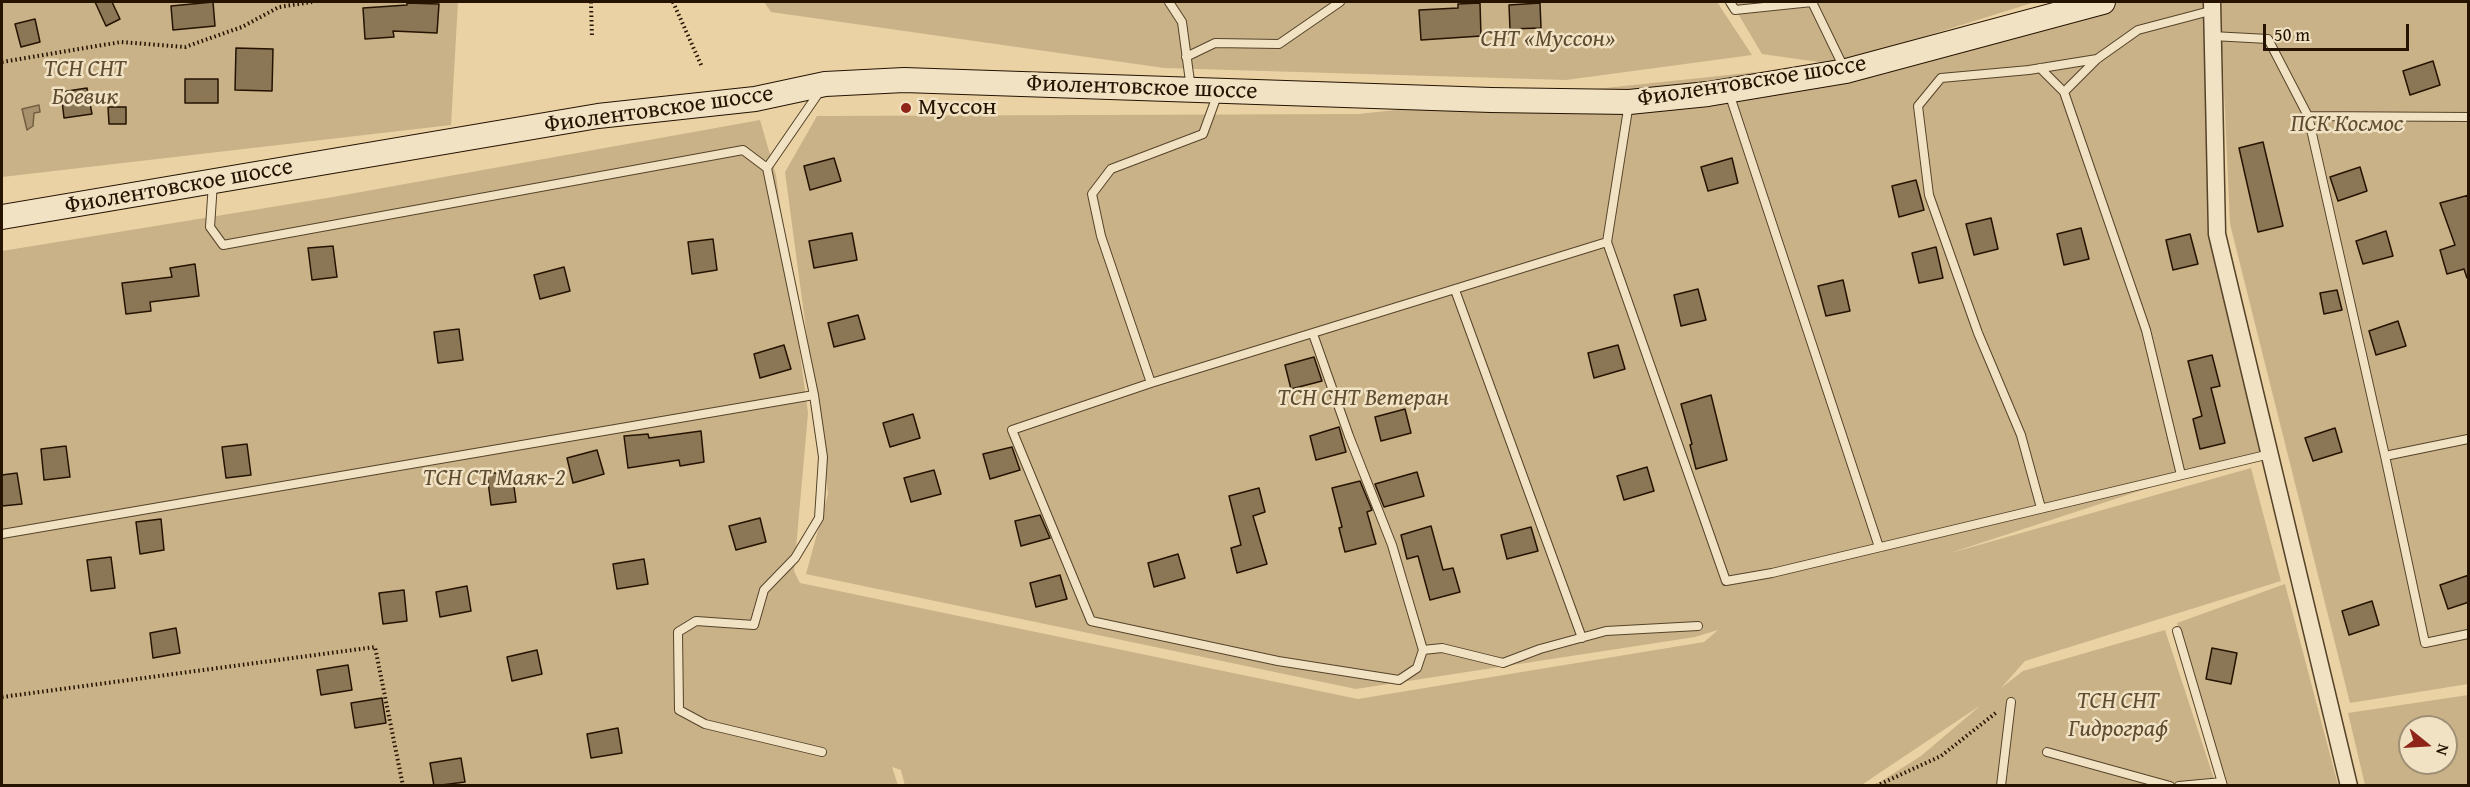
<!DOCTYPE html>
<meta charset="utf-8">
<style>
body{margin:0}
#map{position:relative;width:2470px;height:787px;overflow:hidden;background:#ead2a4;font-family:"Gentium Book Plus",serif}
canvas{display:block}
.frame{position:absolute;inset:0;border:3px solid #251300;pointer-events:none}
.north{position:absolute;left:2398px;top:715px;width:60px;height:60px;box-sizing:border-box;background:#f1e2c4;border:2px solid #9f8f76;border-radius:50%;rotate:108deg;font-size:16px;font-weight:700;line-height:24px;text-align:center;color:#251300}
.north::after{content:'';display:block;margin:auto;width:21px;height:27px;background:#8f2418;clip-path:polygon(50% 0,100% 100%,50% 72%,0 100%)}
.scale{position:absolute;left:2263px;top:24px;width:146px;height:27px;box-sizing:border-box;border:3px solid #251300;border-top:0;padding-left:8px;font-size:18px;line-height:21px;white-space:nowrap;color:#251300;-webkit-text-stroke:4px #f1e2c4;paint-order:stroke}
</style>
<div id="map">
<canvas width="2470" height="787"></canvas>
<div class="frame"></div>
<div class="north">N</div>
<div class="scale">50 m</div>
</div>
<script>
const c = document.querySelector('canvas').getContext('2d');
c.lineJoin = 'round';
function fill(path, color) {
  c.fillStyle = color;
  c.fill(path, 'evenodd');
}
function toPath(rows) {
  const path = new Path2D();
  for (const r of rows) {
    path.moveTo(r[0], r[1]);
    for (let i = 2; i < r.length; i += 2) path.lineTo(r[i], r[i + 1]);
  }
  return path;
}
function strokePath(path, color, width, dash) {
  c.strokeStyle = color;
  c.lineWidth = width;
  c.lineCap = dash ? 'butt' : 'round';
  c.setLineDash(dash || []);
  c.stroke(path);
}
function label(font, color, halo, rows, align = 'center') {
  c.font = font + ' "Gentium Book Plus",serif';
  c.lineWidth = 5;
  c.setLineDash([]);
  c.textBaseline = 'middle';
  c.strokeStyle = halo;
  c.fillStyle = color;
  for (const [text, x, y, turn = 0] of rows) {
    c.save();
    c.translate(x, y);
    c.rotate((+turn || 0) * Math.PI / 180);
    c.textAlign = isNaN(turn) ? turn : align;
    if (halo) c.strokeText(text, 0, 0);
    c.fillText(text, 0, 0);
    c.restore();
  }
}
fill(toPath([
 [2,2,458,2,451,125,2,177],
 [764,2,1717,2,1752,55,1566,80,1164,68,771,12],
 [1731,2,2035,2,1840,63,2063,2,2214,2,2224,233,2277,446,1947,554,2251,468,2281,581,2025,661,2001,688,2023,671,2165,630,2216,785,1875,785,1921,756,1981,705,1860,786,905,786,901,770,892,767,898,785,2,786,2,251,333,197,760,120,776,175,808,413,794,571,800,583,1358,699,1704,642,1718,630,1695,637,1356,689,806,574,828,494,785,172,817,116,1358,114,1833,64,1762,54],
 [2220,2,2468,2,2468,684,2350,703,2230,224],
 [2285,584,2338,785,2228,785,2177,623],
 [2468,695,2468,785,2365,785,2348,713],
 [2410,727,2446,727,2446,763,2410,763]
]), '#c9b288');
const water = toPath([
 [39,105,40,112,34,113,33,126,27,130,22,109,39,105]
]);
fill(water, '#a7916c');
strokePath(water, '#735f41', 1.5);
const building = toPath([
 [95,2,112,2,120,19,106,26,95,2],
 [213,2,215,26,173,30,171,6,213,2],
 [407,3,439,4,437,33,393,31,394,37,365,39,363,8,407,5,407,3],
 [1480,3,1481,36,1421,40,1419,10,1458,8,1458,4,1480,3],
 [1540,3,1541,28,1510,29,1509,5,1540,3],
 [35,19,40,42,21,47,15,24,35,19],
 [236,48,273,49,272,91,235,90,236,48],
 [2433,61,2440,85,2410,95,2403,71,2433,61],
 [185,79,218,79,218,103,185,103,185,79],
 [87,88,92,114,64,118,61,92,87,88],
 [108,107,126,107,126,124,109,124,108,107],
 [2263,142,2283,226,2258,232,2239,148,2263,142],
 [834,158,841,181,810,190,804,166,834,158],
 [1732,158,1738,183,1708,191,1701,167,1732,158],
 [2360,167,2367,191,2338,201,2330,177,2360,167],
 [1916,180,1924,210,1899,217,1892,186,1916,180],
 [2469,195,2469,277,2467,278,2464,269,2447,274,2440,250,2455,245,2440,203,2469,195],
 [1991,218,1998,249,1974,255,1966,224,1991,218],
 [2081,228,2089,259,2064,265,2057,234,2081,228],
 [2386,231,2393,256,2363,264,2356,241,2386,231],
 [852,233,857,260,814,268,809,241,852,233],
 [2190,234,2198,264,2173,270,2166,240,2190,234],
 [713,239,717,270,692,274,688,242,713,239],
 [333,246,337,277,312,280,308,248,333,246],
 [1936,247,1943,278,1919,283,1912,253,1936,247],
 [195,264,199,296,150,302,151,311,126,314,122,283,172,277,170,268,195,264],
 [564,267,570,291,540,299,534,275,564,267],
 [1843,280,1850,311,1826,316,1818,286,1843,280],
 [1698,289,1706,320,1681,326,1674,295,1698,289],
 [2337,290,2342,310,2324,314,2320,293,2337,290],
 [858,315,865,339,834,347,828,323,858,315],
 [2398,321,2406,346,2376,355,2369,331,2398,321],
 [459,329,463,360,438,363,434,332,459,329],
 [784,345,791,369,760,378,754,354,784,345],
 [1618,345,1625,369,1594,378,1588,353,1618,345],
 [2212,355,2220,386,2211,388,2225,443,2200,449,2193,419,2202,416,2188,361,2212,355],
 [1314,357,1322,381,1291,389,1285,365,1314,357],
 [1711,395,1727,460,1696,469,1690,445,1692,444,1681,404,1711,395],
 [1405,409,1411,433,1381,441,1375,417,1405,409],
 [913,414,920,438,890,447,883,423,913,414],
 [1339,427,1346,452,1316,460,1310,436,1339,427],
 [2335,428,2342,452,2313,461,2305,438,2335,428],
 [701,431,704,462,680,466,679,460,628,468,624,436,648,434,649,438,701,431],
 [247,444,251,475,226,478,222,447,247,444],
 [66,446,70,477,44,480,41,449,66,446],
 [1012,447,1020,470,990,479,983,454,1012,447],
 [597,450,604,474,573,483,567,458,597,450],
 [1647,467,1654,491,1624,500,1617,476,1647,467],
 [934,470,941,494,911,502,904,478,934,470],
 [512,471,516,502,491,505,487,474,512,471],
 [1417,472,1424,496,1384,507,1375,484,1417,472],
 [17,473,22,504,2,506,2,475,17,473],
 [1360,481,1372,510,1367,512,1376,544,1345,552,1339,528,1342,527,1332,488,1360,481],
 [1259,488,1265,512,1253,516,1267,564,1237,573,1231,548,1241,545,1229,496,1259,488],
 [1040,515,1050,538,1021,546,1015,521,1040,515],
 [760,518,766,542,736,550,729,526,760,518],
 [161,519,164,550,140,554,136,522,161,519],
 [1431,526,1443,570,1453,568,1460,592,1430,600,1418,556,1407,559,1401,535,1431,526],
 [1531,527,1538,551,1507,559,1501,535,1531,527],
 [1178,554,1185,578,1154,587,1148,563,1178,554],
 [111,557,115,588,91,591,87,560,111,557],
 [644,559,648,584,617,589,613,564,644,559],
 [1060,575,1067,599,1036,607,1030,583,1060,575],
 [2469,575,2469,602,2448,609,2440,585,2469,575],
 [467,586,471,611,440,617,436,592,467,586],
 [404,590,407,621,383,624,379,593,404,590],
 [2372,601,2379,625,2349,635,2342,611,2372,601],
 [176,628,180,653,153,658,150,633,176,628],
 [2212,648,2237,653,2231,684,2206,679,2212,648],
 [537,650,542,674,512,681,507,657,537,650],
 [348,665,352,690,321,695,317,670,348,665],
 [382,698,386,723,355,728,351,703,382,698],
 [618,728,622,753,591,758,587,734,618,728],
 [461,758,465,782,434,786,430,763,461,758]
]);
fill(building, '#8b7655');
strokePath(building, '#251300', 1.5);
const lane = toPath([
 [1169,2,1182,22,1191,89],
 [1730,2,1735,10,1812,2],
 [1812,2,1844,68],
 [2212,36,2268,39,2308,116,2468,117],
 [1186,57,1215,43,1279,44,1340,2],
 [2040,68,2064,92],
 [820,91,767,168,814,395,823,457,819,518,795,558,764,590,754,625,696,621,678,632,679,710,705,724,822,752],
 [1729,93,1879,547],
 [1629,103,1607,242,1726,581,1772,573,2270,454],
 [2308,116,2385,456,2425,643,2468,634],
 [213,183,210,227,223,245,743,150,767,168],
 [1607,242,1151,383,1012,430,1091,621,1278,661,1399,680,1417,668,1423,650,1442,648,1503,663,1540,649,1606,631,1698,626],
 [1455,290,1582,638],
 [1313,334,1349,436,1392,545,1423,650],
 [1151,383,1101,236,1092,194,1111,169,1203,134,1218,93],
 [2385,456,2468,439],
 [2181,475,2146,330,2064,92,2097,59,2138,30,2210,11],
 [2041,508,2021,435,1978,333,1929,195,1918,106,1941,78,2029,70,2097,59],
 [2,534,814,395],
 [2177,631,2223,786],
 [2047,752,2170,786],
 [2001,786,2011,702],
 [2179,786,2222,782]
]);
const street = toPath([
 [2212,2,2217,234,2349,786]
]);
const secondary = toPath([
 [2,217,598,116,755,99,825,84,904,80,1491,100,1629,102,1708,94,1846,71,2103,2]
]);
strokePath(lane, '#564329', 10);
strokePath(street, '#564329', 19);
strokePath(secondary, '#251300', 26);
strokePath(toPath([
 [591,2,592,38],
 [673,2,702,67],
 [2,62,121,42,185,47,242,27,279,7,312,2],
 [2,697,375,647,403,786],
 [1876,786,1941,756,1997,712]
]), '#251300', 4, [1.5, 3]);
strokePath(lane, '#f1e2c4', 8);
strokePath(street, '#f1e2c4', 16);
strokePath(secondary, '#f1e2c4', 24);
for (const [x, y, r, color] of [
 [906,108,6,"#8f2418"]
]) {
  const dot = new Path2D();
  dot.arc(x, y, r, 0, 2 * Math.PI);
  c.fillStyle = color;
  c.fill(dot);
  strokePath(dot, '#f1e2c4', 2);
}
label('italic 24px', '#5e4b30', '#f1e2c4', [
 ["СНТ «Муссон»",1548,40],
 ["ТСН СНТ",85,70],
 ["Боевик",85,98],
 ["ПСК Космос",2347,125],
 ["ТСН СНТ Ветеран",1363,399],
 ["ТСН СТ Маяк-2",494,479],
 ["ТСН СНТ",2118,702],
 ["Гидрограф",2118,730]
]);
label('24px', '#251300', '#f1e2c4', [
 ["Фиолентовское шоссе",1752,82,-9],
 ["Фиолентовское шоссе",1142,88,2],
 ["Фиолентовское шоссе",659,110,-8],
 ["Фиолентовское шоссе",179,187,-10]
]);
label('24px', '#251300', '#f1e2c4', [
 ["Муссон",918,108]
], 'left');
</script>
